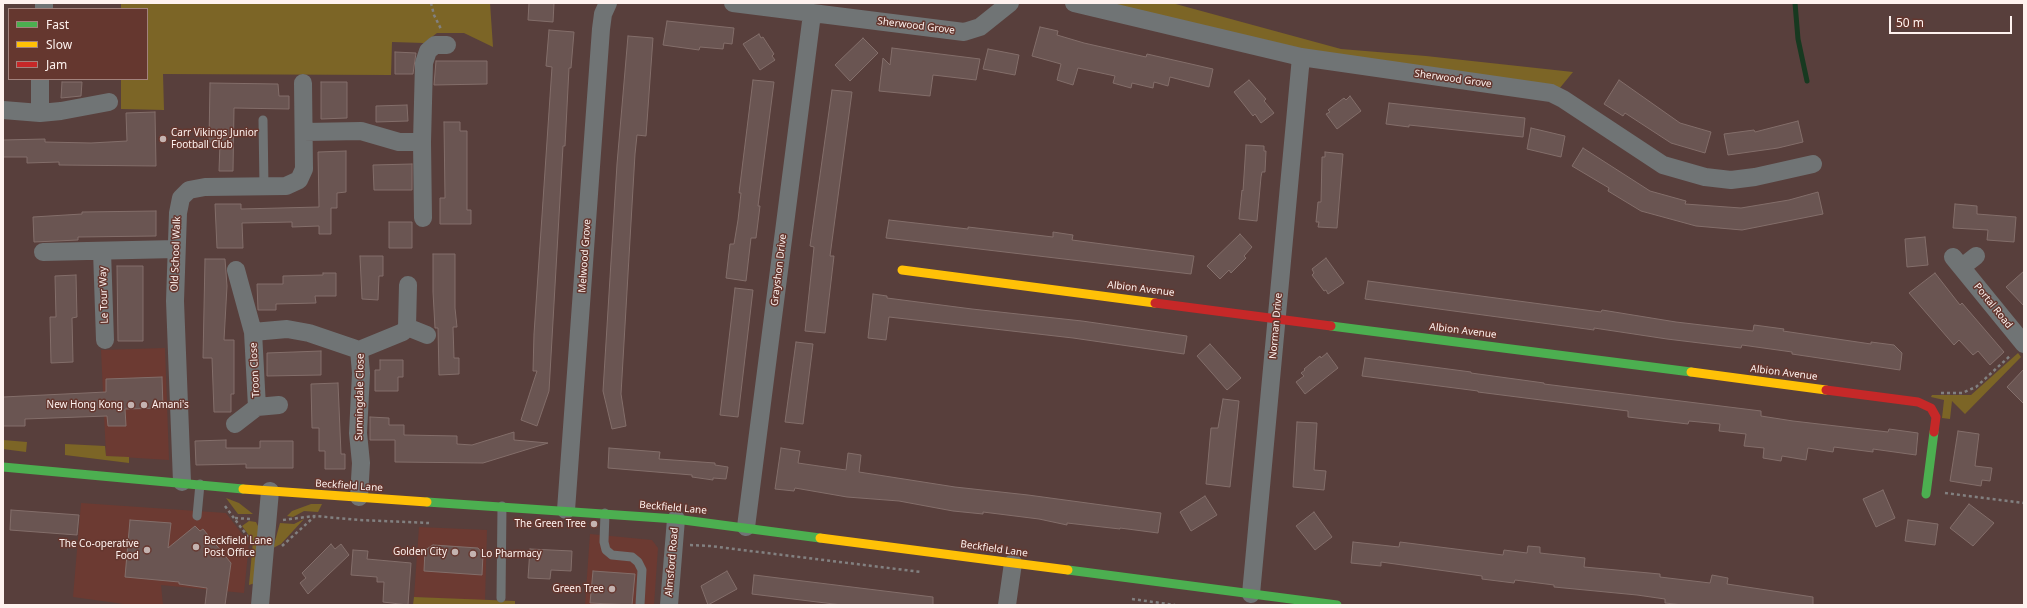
<!DOCTYPE html>
<style>
body{margin:0}
#map{position:relative;width:2027px;height:608px;overflow:hidden;background:#583f3c;font-family:"Noto Sans",sans-serif}
canvas{display:block}
.frame{position:absolute;inset:0;border:4px solid #fef2ef;pointer-events:none}
.legend{position:absolute;left:8px;top:8px;width:140px;height:72px;box-sizing:border-box;background:#65372f;border:1px solid #a2827c;margin:0;padding:5px 7px;list-style:none;font-size:12px;color:#fef2ef}
.legend li{display:flex;align-items:center;gap:8px;height:20px}
.legend b{width:20px;border:1px solid #a2827c}
.scale{position:absolute;left:1889px;top:16px;width:123px;height:18px;box-sizing:border-box;border:2px solid #fef2ef;border-top:0;padding-left:5px;font-size:12px;line-height:14px;white-space:nowrap;color:#fef2ef;-webkit-text-stroke:3px #65372f;paint-order:stroke}
</style>
<div id="map">
<canvas width="2027" height="608"></canvas>
<div class="frame"></div>
<ul class="legend">
<li><b style="height:5px;background:#4caf50"></b>Fast</li>
<li><b style="height:5px;background:#ffc107"></b>Slow</li>
<li><b style="height:5px;background:#c62828"></b>Jam</li>
</ul>
<div class="scale">50 m</div>
</div>
<script>
const c = document.querySelector('canvas').getContext('2d');
c.lineJoin = 'round';
function fill(path, color) {
  c.fillStyle = color;
  c.fill(path, 'evenodd');
}
function toPath(rows) {
  const path = new Path2D();
  for (const r of rows) {
    path.moveTo(r[0], r[1]);
    for (let i = 2; i < r.length; i += 2) path.lineTo(r[i], r[i + 1]);
  }
  return path;
}
function strokePath(path, color, width, dash) {
  c.strokeStyle = color;
  c.lineWidth = width;
  c.lineCap = dash ? 'butt' : 'round';
  c.setLineDash(dash || []);
  c.stroke(path);
}
function label(font, color, halo, rows, align = 'center') {
  c.font = font + ' "Noto Sans",sans-serif';
  c.lineWidth = 3;
  c.setLineDash([]);
  c.textBaseline = 'middle';
  c.strokeStyle = halo;
  c.fillStyle = color;
  for (const [text, x, y, turn = 0] of rows) {
    c.save();
    c.translate(x, y);
    c.rotate((+turn || 0) * Math.PI / 180);
    c.textAlign = isNaN(turn) ? turn : align;
    if (halo) c.strokeText(text, 0, 0);
    c.fillText(text, 0, 0);
    c.restore();
  }
}
fill(toPath([
 [165,348,169,460,106,456,101,350],
 [81,503,226,513,249,543,244,593,161,585,163,605,131,605,73,597],
 [419,527,487,530,485,601,414,597],
 [590,534,652,540,658,548,654,605,585,605]
]), '#6c3a32');
fill(toPath([
 [121,3,490,3,493,47,464,33,437,33,424,43,392,42,391,75,163,74,164,110,121,109,121,79,147,79,147,9,121,9],
 [1106,3,1172,3,1341,49,1426,56,1573,72,1559,89,1346,59],
 [2018,353,2021,357,1965,414,1952,401,1950,419,1942,418,1944,400,1931,397,1932,395,1971,395],
 [3,440,27,442,26,452,3,449],
 [65,444,105,446,106,456,129,457,129,463,65,455],
 [226,498,239,503,253,514,238,514],
 [311,504,322,504,318,512,304,511,293,517,287,516,292,511],
 [304,519,281,544,273,548,280,523,294,524],
 [249,521,256,522,259,528,255,583,249,585,253,541,242,526],
 [414,597,515,601,515,605,413,605]
]), '#7c6526');
strokePath(toPath([
 [1795,3,1798,39,1807,81]
]), '#173920', 5);
const building = toPath([
 [529,3,554,3,553,22,528,20,529,3],
 [667,21,734,28,732,44,724,43,723,49,700,47,699,50,663,45,667,21],
 [1040,27,1058,31,1057,35,1084,43,1146,57,1147,54,1213,69,1209,87,1170,77,1168,86,1154,82,1153,88,1132,83,1131,88,1113,83,1115,76,1078,68,1073,85,1057,80,1061,64,1032,56,1040,27],
 [549,30,574,32,571,68,569,68,565,146,563,146,549,391,537,426,521,420,537,371,533,371,534,334,552,67,546,66,549,30],
 [759,34,761,38,763,37,774,54,772,56,775,60,760,70,743,44,759,34],
 [628,36,653,38,646,136,637,135,635,154,621,394,626,426,612,429,603,391,617,164,628,36],
 [863,38,878,53,850,81,835,65,863,38],
 [892,48,980,59,976,80,933,75,930,96,879,91,883,58,890,65,892,48],
 [988,49,1019,55,1015,75,983,69,988,49],
 [395,52,416,53,413,74,395,74,395,52],
 [436,61,487,61,487,84,434,85,436,61],
 [753,80,774,82,758,206,760,206,756,238,751,238,746,281,726,278,730,244,734,244,738,220,741,193,739,193,753,80],
 [1249,80,1266,99,1264,101,1274,113,1261,123,1255,114,1253,116,1234,92,1249,80],
 [1619,80,1680,123,1711,132,1705,153,1671,143,1625,113,1623,116,1604,104,1619,80],
 [62,82,82,82,81,96,61,98,62,82],
 [321,82,347,82,347,118,321,119,321,82],
 [210,83,278,84,279,96,289,96,289,109,234,108,233,171,219,171,220,143,209,142,210,83],
 [832,90,852,92,830,256,834,256,825,333,805,331,814,247,810,246,832,90],
 [1350,96,1361,111,1337,129,1326,114,1330,112,1328,110,1344,98,1346,100,1350,96],
 [1389,103,1525,118,1523,137,1409,125,1409,127,1386,124,1389,103],
 [407,105,408,121,376,122,376,106,407,105],
 [155,112,156,166,59,165,59,162,27,163,27,157,3,157,3,140,45,139,45,142,91,143,127,141,126,113,155,112],
 [1798,121,1803,142,1778,148,1728,155,1724,134,1754,130,1755,132,1798,121],
 [444,122,460,122,460,131,467,131,467,210,471,210,471,224,440,224,440,198,445,198,444,122],
 [1531,128,1565,136,1561,157,1527,149,1531,128],
 [1246,145,1264,146,1264,151,1266,151,1265,172,1262,172,1261,177,1257,221,1239,219,1242,190,1243,191,1246,145],
 [1583,148,1650,191,1686,201,1685,204,1741,208,1789,200,1818,192,1823,214,1742,230,1696,226,1641,211,1608,191,1609,188,1572,166,1583,148],
 [346,151,346,192,337,193,337,208,331,208,331,234,319,234,319,226,292,227,292,222,242,223,243,248,217,248,215,204,241,204,241,209,319,207,318,152,346,151],
 [1325,152,1343,154,1337,228,1318,227,1319,222,1316,222,1318,202,1321,202,1322,157,1325,157,1325,152],
 [412,164,412,190,374,190,373,165,412,164],
 [1955,204,1977,206,1977,214,2016,217,2014,242,1987,240,1988,230,1953,228,1955,204],
 [156,211,156,236,78,237,78,240,34,242,33,217,82,214,82,212,156,211],
 [889,220,968,229,968,227,1053,237,1053,232,1073,235,1072,240,1194,256,1191,274,886,238,889,220],
 [389,222,412,222,412,248,389,248,389,222],
 [1240,234,1252,247,1244,256,1246,258,1231,273,1229,270,1220,279,1207,266,1240,234],
 [1925,237,1928,265,1907,267,1905,239,1925,237],
 [433,254,455,254,455,308,457,327,453,327,454,358,459,358,459,374,439,375,438,328,435,328,433,292,433,254],
 [360,256,383,256,383,276,379,276,378,300,362,299,360,256],
 [1326,258,1344,283,1328,294,1326,290,1324,291,1312,275,1314,273,1312,269,1326,258],
 [205,259,225,259,227,286,224,340,234,340,234,394,231,394,231,412,214,412,212,358,203,358,205,259],
 [117,266,143,266,143,341,118,341,117,266],
 [2024,271,2024,306,2006,287,2024,271],
 [323,273,336,273,336,296,315,296,316,303,276,304,276,310,258,310,257,284,283,284,283,276,323,275,323,273],
 [1935,273,1960,305,1962,303,2004,352,1990,365,1978,351,1973,355,1959,340,1954,345,1909,293,1935,273],
 [76,275,77,317,72,318,73,362,51,363,50,317,56,317,55,276,76,275],
 [1368,281,1601,312,1602,310,1676,322,1753,331,1754,325,1784,329,1783,331,1871,344,1871,342,1894,345,1902,353,1900,370,1792,354,1792,352,1742,345,1741,348,1667,339,1594,328,1594,330,1365,299,1368,281],
 [735,288,753,290,738,417,720,415,735,288],
 [873,294,887,296,887,298,972,309,1082,321,1187,336,1184,354,1073,338,889,317,886,340,868,338,873,294],
 [796,342,813,344,803,424,785,422,796,342],
 [1210,344,1241,378,1227,390,1197,356,1210,344],
 [321,351,321,375,267,376,267,353,321,351],
 [1327,353,1338,368,1305,394,1296,382,1304,376,1301,373,1305,370,1304,369,1320,356,1321,358,1327,353],
 [1365,358,1471,372,1471,373,1544,383,1544,384,1761,411,1761,416,1793,421,1888,432,1889,429,1918,433,1916,455,1873,449,1873,452,1834,447,1833,452,1808,448,1806,460,1782,456,1781,461,1763,458,1764,448,1744,446,1746,434,1719,431,1720,424,1689,421,1688,424,1628,417,1628,411,1478,392,1478,391,1362,376,1365,358],
 [380,360,403,360,403,377,398,377,398,391,375,391,375,370,380,370,380,360],
 [2024,369,2024,404,2007,387,2024,369],
 [162,377,163,408,125,409,126,426,108,426,107,416,25,419,25,426,3,426,3,397,106,392,106,379,162,377],
 [338,383,341,454,345,454,345,469,325,469,325,451,319,451,319,428,312,428,311,384,338,383],
 [1223,399,1239,401,1230,487,1206,484,1211,428,1218,428,1223,399],
 [370,417,389,418,389,425,404,425,404,435,457,436,457,444,472,445,514,432,514,440,548,443,483,463,395,462,395,440,370,440,370,417],
 [1297,422,1317,423,1314,470,1326,471,1324,490,1293,487,1297,422],
 [1958,431,1979,434,1975,466,1992,468,1990,481,1982,480,1981,486,1950,481,1958,431],
 [226,440,226,448,260,448,260,441,293,441,293,468,246,468,246,464,196,465,195,441,226,440],
 [609,448,660,452,659,459,715,463,715,465,728,467,726,479,713,478,713,480,692,477,692,475,608,468,609,448],
 [781,448,800,451,798,463,846,470,848,453,861,455,859,472,955,487,1028,495,1161,513,1158,533,1120,528,1120,529,1067,523,1067,525,1039,519,983,512,983,514,953,511,899,501,847,497,795,488,794,491,775,489,781,448],
 [1883,490,1895,518,1876,527,1863,499,1883,490],
 [1205,496,1217,515,1191,531,1180,512,1205,496],
 [1969,504,1994,523,1973,546,1950,528,1969,504],
 [11,510,79,515,77,535,10,530,11,510],
 [1314,512,1332,537,1315,550,1296,526,1314,512],
 [130,520,171,523,168,548,195,526,200,531,203,529,231,563,225,605,205,605,207,588,179,584,179,582,125,577,130,520],
 [1908,520,1938,524,1935,545,1905,541,1908,520],
 [1353,542,1399,547,1400,542,1503,555,1504,550,1527,553,1528,546,1540,547,1540,553,1585,558,1584,567,1660,574,1660,577,1710,583,1712,575,1728,578,1727,584,1813,597,1813,605,1683,605,1665,603,1665,599,1637,595,1554,587,1554,585,1515,580,1514,583,1482,579,1482,576,1381,562,1381,566,1351,563,1353,542],
 [331,544,335,549,341,544,349,555,308,594,300,583,306,578,302,573,331,544],
 [433,545,478,548,483,554,482,575,424,571,425,550,433,545],
 [530,549,572,551,571,571,551,570,550,579,528,578,530,549],
 [353,550,368,551,367,559,411,563,408,605,383,602,384,582,377,582,377,577,351,575,353,550],
 [593,571,635,574,632,605,590,603,593,571],
 [727,571,737,589,708,605,701,586,727,571],
 [754,575,933,597,933,605,842,605,752,594,754,575]
]);
fill(building, '#6a5552');
strokePath(building, '#836e6a', 1);
strokePath(toPath([
 [431,3,434,15,441,29],
 [1941,393,1962,393,1976,387,2011,355],
 [1945,493,2024,503],
 [225,506,248,537],
 [235,518,250,519],
 [283,520,314,516],
 [690,545,710,546,921,572],
 [282,546,315,516,359,520,429,523],
 [1132,599,1175,605]
]), '#828080', 2.5, [3, 3]);
strokePath(toPath([
 [263,120,264,187],
 [605,513,604,542,606,550,612,555,632,557,638,562,642,570,640,605],
 [197,516,200,484],
 [501,598,502,506]
]), '#707475', 9);
strokePath(toPath([
 [44,3,44,9],
 [733,3,964,32,980,27,1010,3],
 [1074,3,1301,57,1551,93,1563,99,1663,165,1705,177,1731,180,1755,177,1813,164],
 [3,110,40,113,61,111,109,102],
 [40,113,40,79],
 [304,132,361,131,399,142,422,142,423,218],
 [422,142,424,63,428,51,435,45,447,45],
 [102,251,105,340],
 [43,252,176,249],
 [1953,257,2024,344],
 [1962,267,1976,256],
 [236,270,253,332,257,407],
 [407,327,427,335],
 [253,332,287,329,309,333,359,350],
 [359,350,361,373,358,433,361,463,359,497],
 [359,350,403,332,407,327,408,285],
 [235,424,257,407,279,405],
 [182,482,175,301,178,213,181,198,189,190,205,187,286,186,299,180,304,169,303,83],
 [566,510,601,29,603,14,608,3],
 [746,527,812,14],
 [1251,594,1301,57],
 [260,605,270,491],
 [669,605,676,519],
 [1007,605,1013,563]
]), '#707475', 18);
strokePath(toPath([
 [1331,326,1691,372],
 [3,467,243,489],
 [1926,494,1934,432],
 [427,502,676,519,820,538],
 [1068,570,1337,605]
]), '#4caf50', 9);
strokePath(toPath([
 [902,270,1155,303],
 [1691,372,1826,390],
 [243,489,427,502],
 [820,538,1068,570]
]), '#ffc107', 9);
strokePath(toPath([
 [1155,303,1331,326],
 [1826,390,1918,402,1931,408,1936,417,1934,432]
]), '#c62828', 9);
for (const [x, y, r, color] of [
 [163,139,4,"#c4b3b0"],
 [131,405,4,"#c4b3b0"],
 [144,405,4,"#c4b3b0"],
 [594,524,4,"#c4b3b0"],
 [196,547,4,"#c4b3b0"],
 [147,550,4,"#c4b3b0"],
 [455,552,4,"#c4b3b0"],
 [473,554,4,"#c4b3b0"],
 [612,589,4,"#c4b3b0"]
]) {
  const dot = new Path2D();
  dot.arc(x, y, r, 0, 2 * Math.PI);
  c.fillStyle = color;
  c.fill(dot);
  strokePath(dot, '#65372f', 1.5);
}
label('10px', '#fef2ef', '#65372f', [
 ["Sherwood Grove",916,26,7],
 ["Sherwood Grove",1453,79,8],
 ["Old School Walk",176,254,-88],
 ["Melwood Grove",585,256,-86],
 ["Grayshon Drive",779,270,-83],
 ["Albion Avenue",1141,289,7],
 ["Le Tour Way",104,295,-92],
 ["Portal Road",1993,306,51],
 ["Norman Drive",1276,326,-85],
 ["Albion Avenue",1463,331,7],
 ["Troon Close",255,370,-93],
 ["Albion Avenue",1784,373,7],
 ["Sunningdale Close",360,397,-89],
 ["Beckfield Lane",349,486,4],
 ["Beckfield Lane",673,508,5],
 ["Beckfield Lane",994,549,8],
 ["Almsford Road",672,562,-85]
]);
label('10px', '#fef2ef', '#65372f', [
 ["Carr Vikings Junior",171,133,"left"],
 ["Football Club",171,145,"left"],
 ["New Hong Kong",123,405],
 ["Amani's",152,405,"left"],
 ["The Green Tree",586,524],
 ["Beckfield Lane",204,541,"left"],
 ["Post Office",204,553,"left"],
 ["The Co-operative",139,544],
 ["Food",139,556],
 ["Golden City",447,552],
 ["Lo Pharmacy",481,554,"left"],
 ["Green Tree",604,589]
], 'right');
</script>
